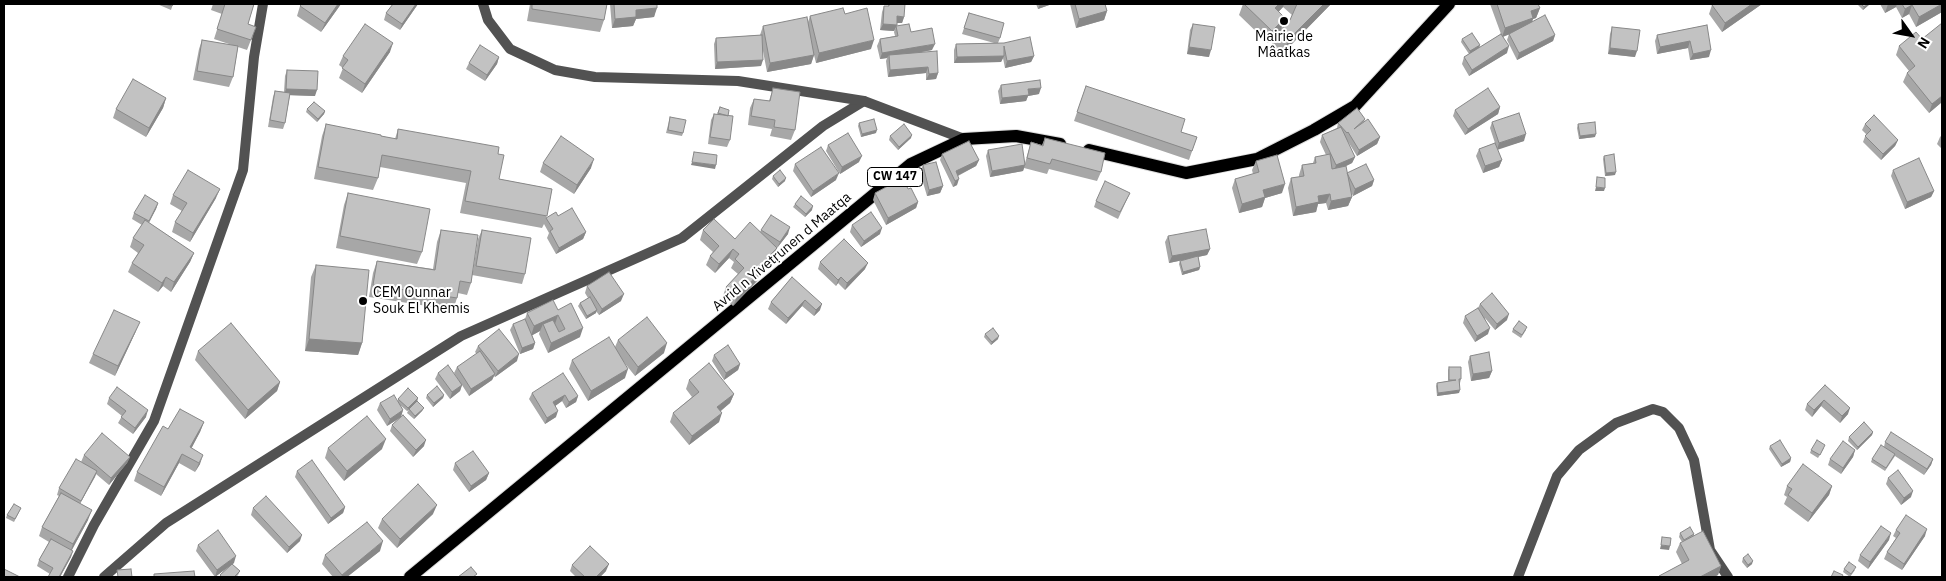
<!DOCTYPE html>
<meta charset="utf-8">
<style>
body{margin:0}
#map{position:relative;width:1946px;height:581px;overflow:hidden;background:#fff;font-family:"IBM Plex Sans",sans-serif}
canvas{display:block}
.frame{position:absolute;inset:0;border:5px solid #000;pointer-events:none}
.north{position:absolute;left:1886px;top:10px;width:50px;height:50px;-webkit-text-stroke:4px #fff;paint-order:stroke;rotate:122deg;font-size:14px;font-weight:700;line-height:20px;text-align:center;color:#000}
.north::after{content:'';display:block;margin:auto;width:18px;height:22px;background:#000;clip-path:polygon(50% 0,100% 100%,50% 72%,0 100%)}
</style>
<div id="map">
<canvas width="1946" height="581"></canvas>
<div class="frame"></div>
<div class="north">N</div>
</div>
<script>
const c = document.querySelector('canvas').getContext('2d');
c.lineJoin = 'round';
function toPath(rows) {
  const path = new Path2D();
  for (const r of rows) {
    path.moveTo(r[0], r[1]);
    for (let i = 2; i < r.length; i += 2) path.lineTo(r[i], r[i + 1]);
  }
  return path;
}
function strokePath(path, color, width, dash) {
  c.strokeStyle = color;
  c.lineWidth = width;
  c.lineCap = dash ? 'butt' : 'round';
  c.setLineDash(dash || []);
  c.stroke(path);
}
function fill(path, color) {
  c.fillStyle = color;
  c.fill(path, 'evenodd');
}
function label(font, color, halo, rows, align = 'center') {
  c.font = font + ' "IBM Plex Sans",sans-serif';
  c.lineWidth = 4;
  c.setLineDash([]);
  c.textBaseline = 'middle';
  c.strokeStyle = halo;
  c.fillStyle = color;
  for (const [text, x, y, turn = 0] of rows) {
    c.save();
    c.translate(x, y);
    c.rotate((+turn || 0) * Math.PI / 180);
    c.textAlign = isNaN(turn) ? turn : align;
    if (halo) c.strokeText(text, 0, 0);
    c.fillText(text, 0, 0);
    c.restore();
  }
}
const primary = toPath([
 [1089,150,1186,173,1257,159,1314,130,1355,106,1449,4],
 [410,577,911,164,964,139,1016,136,1060,144]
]);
strokePath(primary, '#dbdbdb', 14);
strokePath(toPath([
 [68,577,94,525,154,421,243,170,254,57,263,4],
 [104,577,166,523,461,336,682,238,823,126,864,101],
 [1518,577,1557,476,1579,450,1616,423,1653,409,1663,412,1679,428,1694,460,1710,550,1728,577]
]), '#525252', 10);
strokePath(toPath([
 [483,4,488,20,510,49,555,70,595,77,738,81,864,101,964,139]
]), '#525252', 10);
strokePath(primary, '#000', 12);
fill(toPath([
 [157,4,173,4,171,10],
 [213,4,254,4,248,24,256,27,247,50,238,47,233,77,229,87,193,80,199,49,202,40,232,45,214,39,222,14,211,10],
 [341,4,321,32,297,16,300,6],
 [393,4,418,4,400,30,384,20,386,13],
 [530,4,607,4,604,20,600,32,527,21],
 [610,4,657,4,654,17,636,19,633,26,612,28],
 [889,4,904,17,902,23,897,23,894,31,880,30,882,12,884,6,888,6],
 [1036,4,1052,4,1038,9],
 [1070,4,1105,4,1107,11,1104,20,1076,28],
 [1243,4,1331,4,1284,52,1271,47,1275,36,1268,43,1239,15],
 [1283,7,1292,15,1290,20,1281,29,1279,11],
 [1490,4,1538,4,1540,8,1536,18,1533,19,1532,22,1555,35,1553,41,1517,60,1507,40,1509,34,1503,37,1507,53,1469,76,1462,64,1464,57,1469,54,1461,42,1462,39,1480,45,1479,48,1501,34],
 [1714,4,1762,4,1722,32,1709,14,1712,5],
 [1859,4,1870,4,1863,10,1858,5],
 [1880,4,1942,4,1942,12,1916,27,1909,14,1902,18,1896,7,1885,13],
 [969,13,1000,38,998,43,1034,56,1031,62,1005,68,1003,58,1001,62,954,63,954,50,956,44,994,43,962,34],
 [845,14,871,49,816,63,814,55,811,64,767,72,763,51,761,66,715,69,714,44,716,38,760,35,763,26,808,22,810,16],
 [1193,24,1209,57,1187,54,1190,30],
 [1707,25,1709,57,1690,60,1688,48,1657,54,1655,41,1657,35],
 [896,26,911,32,932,50,922,52,938,73,936,79,926,80,926,73,888,77,886,61,887,58,880,59,877,46,880,39,895,36,894,32],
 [1612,27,1635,57,1608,54,1610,34],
 [1922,39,1942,102,1929,113,1903,82,1907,73,1909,71,1896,55,1899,46],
 [390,52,362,93,339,78,343,68,339,65,343,56],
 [499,57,497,64,485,81,466,69,469,63],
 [287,70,315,96,290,95,285,123,283,129,268,127,273,97,275,91,284,92,285,76],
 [1001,85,1039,94,1028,96,1026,101,1000,104,998,91],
 [1086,86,1181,132,1197,137,1189,160,1074,121],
 [773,88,795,130,791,140,770,136,772,129,748,125,750,108,754,99,769,101],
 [166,98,163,108,146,137,113,118,116,109],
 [720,107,728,116,730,140,727,147,708,144,711,120,714,114,717,114],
 [1500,107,1498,114,1465,135,1453,116,1455,110],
 [307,109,325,111,324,114,317,122,306,112],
 [670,117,683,133,682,136,666,133],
 [1365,119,1364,122,1380,137,1377,144,1357,156,1347,140,1355,157,1352,163,1346,166,1347,173,1374,180,1372,186,1353,196,1351,192,1352,197,1348,206,1328,210,1326,203,1318,204,1316,212,1293,216,1288,188,1291,178,1299,177,1299,175,1302,165,1313,163,1315,157,1326,155,1320,142,1322,135,1337,128,1338,123],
 [1492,122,1524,141,1497,149,1502,160,1499,167,1483,173,1476,156,1479,149,1495,143,1490,128],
 [859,123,876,133,861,137,858,126],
 [326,124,395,139,398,129,498,154,499,179,552,189,546,218,558,216,586,232,583,239,556,254,547,238,549,233,544,224,542,228,460,213,466,183,380,167,378,178,373,190,314,179,322,136],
 [1578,124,1595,137,1579,139,1577,128],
 [1865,124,1898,140,1895,146,1881,160,1863,142,1866,134,1862,130],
 [1942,135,1942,149,1937,144,1940,137],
 [890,136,911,138,898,150,889,140],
 [1045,138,1101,172,1097,181,1049,169,1047,174,1024,168,1023,171,990,177,986,156,988,150,1025,163,1031,142,1042,145],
 [828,145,859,162,840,174,826,151],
 [942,154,979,160,976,166,958,176,957,185,953,187,940,160],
 [1604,156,1615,175,1605,176,1603,159],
 [1256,161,1282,193,1265,198,1262,207,1239,213,1232,188,1235,179,1253,174,1252,170],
 [543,163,591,168,574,194,540,172],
 [795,164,836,180,811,197,793,171],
 [923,165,943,186,940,193,927,196,920,172],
 [1893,170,1934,191,1931,197,1905,209,1891,176],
 [773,176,785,181,778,187,772,179],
 [908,189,918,202,916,208,886,225,873,200,875,193],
 [348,193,422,252,417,264,336,248,344,205],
 [1130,193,1118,219,1094,207,1096,201],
 [173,195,216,198,190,242,172,232,175,222,182,211,170,204],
 [158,203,156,209,149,223,194,253,190,262,171,292,163,286,158,292,128,272,132,263,138,253,130,247,133,238,142,225,132,219,134,213],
 [795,204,812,210,805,217,793,207],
 [852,225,880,234,861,247,850,232],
 [441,230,473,271,478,239,482,230,525,274,522,284,472,275,471,283,467,295,458,293,457,298,453,310,369,297,373,273,377,261,433,269,437,242],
 [703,230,735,239,760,232,761,230,788,234,777,248,776,248,773,257,760,271,757,281,733,306,723,296,726,287,738,274,731,268,734,262,729,258,715,273,706,265,710,256,713,252,700,240],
 [1168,236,1210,249,1207,255,1198,257,1200,267,1199,270,1182,275,1179,264,1180,261,1188,259,1169,263,1165,242],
 [820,262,865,269,845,290,838,283,836,286,818,269],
 [316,265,362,343,358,355,305,351,311,277],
 [792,277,820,310,814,316,802,306,786,324,768,309,771,302],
 [587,286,621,301,599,315,596,311,596,313,586,319,578,306,580,303,588,298,585,293],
 [1480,304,1507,320,1495,330,1485,318,1488,334,1475,342,1463,323,1465,316,1478,308],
 [558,310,580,337,548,353,539,334,540,331,532,335,535,343,533,349,520,354,510,330,513,324,525,319,527,313],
 [1513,329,1526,330,1521,338,1512,332],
 [136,331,115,376,89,363,93,354],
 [985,334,998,339,991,345,984,337],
 [618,340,664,353,635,376,623,361,625,378,588,401,569,369,572,360,615,347],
 [478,346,517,361,495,377,494,376,492,380,469,396,462,385,460,391,450,399,435,379,438,373,459,381,454,373,457,367,477,354,475,352],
 [198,351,280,382,277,391,245,419,195,360],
 [714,355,740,364,738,370,724,380,712,361],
 [1470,356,1492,371,1489,378,1471,381,1468,362],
 [1449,367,1461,379,1460,383,1459,393,1437,396,1436,386,1437,383,1448,381,1448,370],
 [689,380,734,394,730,403,721,411,719,422,689,445,670,422,673,413,692,397,686,389],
 [1825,385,1848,414,1840,423,1821,406,1812,417,1805,410,1807,404],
 [532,393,578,396,576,402,566,408,562,401,555,406,556,417,545,424,529,399],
 [427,395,444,395,443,398,433,407,426,398],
 [109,398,146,417,133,434,118,423,122,416,107,404],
 [418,398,417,401,424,408,422,411,414,419,407,413,409,409,407,411,400,405,403,410,401,416,424,446,413,457,390,431,392,425,400,418,387,426,377,410,380,403,398,401,398,399],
 [204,422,200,432,191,448,200,464,195,472,179,463,161,496,134,481,137,472,168,429],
 [1873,432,1872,435,1857,450,1848,441,1849,437],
 [1885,442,1933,459,1931,465,1924,475,1895,456,1885,471,1871,462,1872,459,1884,447],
 [1770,446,1791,458,1790,462,1781,467,1769,449],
 [328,448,382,449,344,481,325,458],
 [1824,448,1818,458,1810,453,1811,450],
 [1855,450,1853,457,1841,474,1828,465,1830,459],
 [84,455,130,457,127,463,109,485,96,474,80,504,88,520,72,550,71,557,60,577,48,577,50,574,37,566,39,560,49,542,39,536,42,527,59,496,57,495,59,488,83,463,81,462],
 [455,463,489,473,486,480,469,492,453,470],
 [297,471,345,507,343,513,328,524,295,477],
 [1888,478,1911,497,1901,505,1886,484],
 [1787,486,1832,486,1829,495,1808,522,1784,504,1787,497,1784,495],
 [21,508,14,522,6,518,7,515],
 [253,508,300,541,287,553,251,515],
 [433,514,397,548,378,528,382,519],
 [1896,530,1925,536,1902,570,1884,559,1887,552,1896,538,1893,536],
 [1680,533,1694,534,1694,535,1721,566,1718,575,1714,577,1659,577,1659,576,1682,564,1676,552,1680,543,1682,542,1679,537],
 [1889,540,1868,569,1858,561,1860,555],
 [198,545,234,563,232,564,240,571,238,575,236,577,220,577,220,575,229,566,215,577,196,551],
 [380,551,347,577,333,577,322,564,325,555],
 [1743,558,1752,564,1747,568,1742,562],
 [572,565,606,571,600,577,576,577,570,571],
 [1844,569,1855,570,1850,577,1843,572]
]), '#a7a7a7');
fill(toPath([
 [338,4,341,4,321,32,325,23],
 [416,4,418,4,400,30,402,24],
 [1040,4,1052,4,1038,9],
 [1279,4,1284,4,1283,7,1271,20,1275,8],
 [1324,4,1331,4,1284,52,1288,40],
 [1752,4,1762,4,1722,32,1725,23],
 [1868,4,1870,4,1863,10,1864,7],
 [1888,4,1897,4,1896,7,1885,13],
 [1942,4,1942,12,1916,27,1919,17],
 [1912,5,1909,14,1902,18,1905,9],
 [657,8,654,17,636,19,633,26,612,28,615,19,636,10],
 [1540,8,1536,18,1533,19,1530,27,1502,37,1505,28,1531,11],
 [1107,11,1104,20,1076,28,1079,19],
 [897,16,904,17,902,23,895,23],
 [1285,18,1281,30,1268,43,1272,31],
 [883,24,897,25,894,31,880,30],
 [1555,35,1553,41,1517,60,1519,53],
 [874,40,871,49,816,63,819,53],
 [1690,41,1688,48,1657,54,1660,47],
 [393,43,390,52,362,93,365,84],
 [935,44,932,50,889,58,889,55,887,58,880,59,882,53],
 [1480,45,1479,48,1469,54,1470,51],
 [1509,46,1507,53,1469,76,1472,70],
 [1189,47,1211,50,1209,57,1187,54],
 [1610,48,1637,51,1635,57,1608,54],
 [1711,50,1709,57,1690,60,1693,54],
 [814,55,811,64,767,72,770,63],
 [1004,56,1001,62,954,63,957,57],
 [1034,56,1031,62,1005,68,1007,61],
 [499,57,497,64,485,81,487,75],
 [763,60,761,66,715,69,717,62],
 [928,67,926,73,888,77,890,70],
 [938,73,936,79,926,80,929,74],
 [1041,88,1039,94,1028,96,1026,101,1000,104,1002,98,1028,89],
 [286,89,317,90,315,96,284,95],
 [1942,96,1942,102,1929,113,1932,104],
 [166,98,163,108,146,137,149,128],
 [1500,107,1498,114,1465,135,1468,129],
 [325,111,324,114,317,122,318,119],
 [877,130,876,133,861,137,862,134],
 [1526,134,1524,141,1497,150,1499,143],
 [1596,134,1595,137,1579,139,1580,136],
 [912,135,911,138,898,150,899,147],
 [1380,137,1377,144,1357,156,1359,150],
 [1898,140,1895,146,1881,160,1883,154],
 [862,156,859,162,840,174,842,167],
 [1355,157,1352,163,1334,172,1336,165],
 [594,159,591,168,574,194,577,185],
 [979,160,976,166,953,178,956,171],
 [1502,160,1499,167,1483,173,1485,166],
 [692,162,716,165,715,169,691,165],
 [1025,165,1023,171,990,177,992,171],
 [1616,172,1615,175,1605,176,1606,173],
 [839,173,836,180,811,197,813,191],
 [786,178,785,181,778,187,779,184],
 [959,179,957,185,953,187,955,181],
 [1374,180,1372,186,1353,196,1355,189],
 [1285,184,1282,193,1265,198,1262,207,1239,213,1242,204,1263,190],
 [943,186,940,193,927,196,929,190],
 [1596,187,1605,188,1604,191,1595,191],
 [220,189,216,198,190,242,193,233],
 [1934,191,1931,197,1905,209,1907,202],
 [1330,194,1326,203,1318,204,1316,212,1293,216,1296,207,1318,196],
 [1352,197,1348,206,1328,210,1331,201],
 [918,202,916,208,886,225,888,218],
 [158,203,156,209,146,227],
 [813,206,812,210,805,217,806,214],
 [790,227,788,234,777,248,780,242],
 [882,228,880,234,861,247,864,241],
 [586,232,583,239,556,254,559,248],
 [777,248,773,257,754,278,757,269],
 [733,249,729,258,715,273,719,264],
 [1210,249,1207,255,1169,263,1172,256],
 [194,253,190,262,171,292,174,282],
 [868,263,865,269,845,290,847,283],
 [1200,267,1199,270,1182,275,1183,272],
 [760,272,757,281,733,306,737,297],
 [166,277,163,286,158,292,162,283],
 [841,277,838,283,836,286,838,280],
 [624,294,621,301,599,315,602,309],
 [805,300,802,306,786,324,788,318],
 [822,304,820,310,814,316,816,310],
 [597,310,596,313,586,319,587,316],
 [1509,314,1507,320,1495,330,1497,324],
 [558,315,555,324,543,324,540,331,531,336,534,326],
 [140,322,136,331,115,376,118,366],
 [583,328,580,337,548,353,551,343],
 [1490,328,1488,334,1475,342,1477,336],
 [999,336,998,339,991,345,992,342],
 [309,339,362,343,358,355,305,351],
 [535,343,533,349,520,354,522,348],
 [667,343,664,353,635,376,638,367],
 [519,354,517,361,495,377,498,371],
 [740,364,738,370,724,380,726,373],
 [628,369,625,378,588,401,591,391],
 [1492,371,1489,378,1471,381,1473,374],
 [495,374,492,380,469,396,471,389],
 [280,382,277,391,245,419,248,410],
 [462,385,460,391,450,399,452,392],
 [1460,390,1459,393,1437,396,1438,393],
 [734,394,730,403,714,416,717,407],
 [444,395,443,398,433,407,434,403],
 [565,395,562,401,551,409,553,402],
 [578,396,576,402,566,408,569,402],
 [418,398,417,401,407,411,408,408],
 [1824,400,1821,406,1812,417,1814,410],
 [424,408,422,411,414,419,415,416],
 [1850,408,1848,414,1840,423,1842,416],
 [148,410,146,417,133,434,135,428],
 [403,410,401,417,387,426,390,419],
 [558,411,556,417,545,424,547,418],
 [722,413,719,422,689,445,692,436],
 [204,422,200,432,187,457,190,447],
 [1873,432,1872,435,1857,450,1858,447],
 [386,439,382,449,344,481,347,471],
 [426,440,424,446,413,457,416,450],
 [1855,450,1853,457,1841,474,1843,468],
 [182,454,179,463,161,496,164,487],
 [203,455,200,464,195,472,199,463],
 [130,457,127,463,109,485,111,478],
 [1791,458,1790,462,1781,467,1782,464],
 [1933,459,1931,465,1924,475,1927,469],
 [97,471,95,477,78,507,81,501],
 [489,473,486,480,469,492,471,486],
 [1832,486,1829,495,1808,522,1812,513],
 [1913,491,1911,497,1901,505,1904,498],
 [437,505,433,514,397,548,400,539],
 [345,507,343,513,328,524,331,518],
 [92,510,88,520,70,553,73,544],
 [1927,529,1925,536,1902,570,1904,564],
 [1891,533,1889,540,1868,569,1870,562],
 [302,535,300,541,287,553,289,547],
 [383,541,380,551,347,577,341,577,342,575],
 [1661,545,1670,546,1669,550,1660,549],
 [73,551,71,557,60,577,59,577],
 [236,556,234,563,215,577,217,570],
 [1753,561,1752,564,1747,568,1748,565],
 [609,564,606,571,600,577,596,577],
 [1721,566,1718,575,1714,577,1700,577]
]), '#888');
const building = toPath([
 [165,4,173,4,172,6,165,4],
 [223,4,254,4,248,24,256,27,251,40,217,29,225,4,223,4],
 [302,4,338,4,325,23,300,6,302,4],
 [393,4,416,4,402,24,386,13,393,4],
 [532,4,607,4,604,20,532,9,532,4],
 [614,4,657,4,657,8,636,10,636,17,615,19,614,4],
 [889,4,905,4,904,17,897,16,897,25,883,24,884,6,889,6,889,4],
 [1075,4,1105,4,1107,11,1079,19,1075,4],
 [1244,4,1279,4,1275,8,1285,18,1272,31,1244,4],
 [1297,4,1324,4,1288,40,1275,36,1290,20,1297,4],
 [1497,4,1538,4,1540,8,1531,11,1533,18,1505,28,1497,4],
 [1714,4,1752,4,1725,23,1712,5,1714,4],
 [1861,4,1868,4,1864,7,1861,4],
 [1902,4,1942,4,1919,17,1912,5,1905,9,1902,4],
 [843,8,845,14,867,8,874,40,819,53,810,16,843,8],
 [969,13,1004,23,1000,38,964,28,969,13],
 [1545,15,1555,35,1519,53,1509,34,1545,15],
 [807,17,814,55,770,63,763,26,807,17],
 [1942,23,1942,96,1932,104,1907,73,1915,66,1899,46,1916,32,1922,39,1942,23],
 [365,24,393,43,365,84,342,68,348,60,343,56,365,24],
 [909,24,911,32,932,28,935,44,882,53,880,39,898,36,896,26,909,24],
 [1193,24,1215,27,1211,50,1189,47,1193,24],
 [1707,25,1711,50,1693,54,1690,41,1660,47,1657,35,1707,25],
 [1612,27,1640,30,1637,51,1610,48,1612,27],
 [1472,33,1480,45,1470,51,1462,39,1472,33],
 [1501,34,1509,46,1472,70,1464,57,1501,34],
 [762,35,763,60,717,62,716,38,762,35],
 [1030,37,1034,56,1007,61,1004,46,1004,56,957,57,956,44,1004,43,1030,37],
 [202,40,238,46,233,77,197,71,202,40],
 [480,45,499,57,487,75,469,63,480,45],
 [937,51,938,73,929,74,928,67,890,70,889,55,937,51],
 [287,70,318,71,317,90,286,89,287,70],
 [133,79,166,98,149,128,116,109,133,79],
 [1040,80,1041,88,1028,89,1029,95,1002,98,1001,85,1040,80],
 [1086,86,1185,119,1181,132,1197,137,1192,151,1077,112,1086,86],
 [773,88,800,92,795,130,774,127,775,120,751,116,754,99,770,101,773,88],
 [1488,88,1500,107,1468,129,1455,110,1488,88],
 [275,91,290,93,285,123,270,120,275,91],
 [314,102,325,111,318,119,307,109,314,102],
 [720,107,729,110,728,116,718,113,720,107],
 [1357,108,1365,119,1354,129,1368,119,1380,137,1359,150,1348,132,1347,133,1338,123,1357,108],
 [1519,113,1526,134,1499,143,1492,122,1519,113],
 [714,114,733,116,730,140,710,137,714,114],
 [1874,115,1898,140,1883,154,1865,136,1871,130,1865,124,1874,115],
 [670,117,686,120,683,133,668,130,670,117],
 [874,119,877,130,862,134,859,123,874,119],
 [1595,122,1596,134,1580,136,1578,124,1595,122],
 [326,124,381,135,381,136,397,139,398,129,499,147,498,154,504,155,499,179,552,189,547,216,465,201,471,171,382,155,378,178,318,167,326,124],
 [904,124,912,135,899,147,890,136,904,124],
 [1341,127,1355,157,1336,165,1322,135,1341,127],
 [848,133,862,156,842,167,828,145,848,133],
 [561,136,594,159,577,185,543,163,561,136],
 [1045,138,1105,153,1101,172,1052,159,1050,164,1027,158,1031,142,1043,146,1045,138],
 [969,141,979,160,956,171,959,179,955,181,942,154,969,141],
 [1495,143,1502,160,1485,166,1479,149,1495,143],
 [1022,144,1025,165,992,171,988,150,1022,144],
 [821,147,839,173,813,191,795,164,821,147],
 [694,152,717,155,716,165,692,162,694,152],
 [1330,154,1332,169,1346,166,1352,197,1331,201,1330,194,1318,196,1319,202,1296,207,1291,178,1304,176,1302,165,1316,163,1315,157,1330,154],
 [1614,154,1616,172,1606,173,1604,156,1614,154],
 [1277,155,1285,184,1263,190,1265,197,1242,204,1235,179,1259,172,1256,161,1277,155],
 [1919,158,1934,191,1907,202,1893,170,1919,158],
 [936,162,943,186,929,190,923,165,936,162],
 [1366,164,1374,180,1355,189,1347,173,1366,164],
 [188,170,220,189,193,233,175,222,187,203,173,195,188,170],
 [780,170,786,178,779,184,773,176,780,170],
 [1597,177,1605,178,1605,188,1596,187,1597,177],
 [903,178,908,189,911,188,918,202,888,218,875,193,903,178],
 [1105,181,1130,193,1120,212,1096,201,1105,181],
 [348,193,430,209,422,252,340,236,348,193],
 [145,195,158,203,149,221,134,213,145,195],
 [801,196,813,206,806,214,795,204,801,196],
 [572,208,586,232,559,248,550,231,553,229,546,218,556,212,558,216,572,208],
 [871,212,882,228,864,241,852,225,871,212],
 [771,215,790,227,780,242,761,230,771,215],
 [714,219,735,239,750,222,777,248,757,269,760,272,737,297,726,287,744,268,735,259,739,254,733,249,719,264,710,256,719,246,703,230,714,219],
 [145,220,194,253,174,282,166,277,162,283,132,263,144,245,133,238,145,220],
 [1206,229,1210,249,1172,256,1168,236,1206,229],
 [441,230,478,235,471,283,460,281,457,298,373,285,377,261,435,270,441,230],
 [482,230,531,238,525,274,476,266,482,230],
 [844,239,868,263,847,283,841,277,838,280,820,262,844,239],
 [1198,256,1200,267,1183,272,1180,261,1198,256],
 [316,265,369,270,362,343,309,339,316,265],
 [609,272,624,294,602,309,587,286,609,272],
 [792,277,822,304,816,310,805,300,788,318,771,302,792,277],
 [1492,293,1509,314,1497,324,1480,304,1492,293],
 [590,297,597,310,587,316,580,303,590,297],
 [553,300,558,310,571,303,583,328,551,343,543,324,553,320,559,332,565,329,558,315,534,326,527,313,553,300],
 [1478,308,1490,328,1477,336,1465,316,1478,308],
 [114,310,140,322,118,366,93,354,114,310],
 [647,317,667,343,638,367,618,340,647,317],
 [525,319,535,343,522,348,513,324,525,319],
 [1519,321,1527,327,1522,335,1513,329,1519,321],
 [231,323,280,382,248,410,198,351,231,323],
 [993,328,999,336,992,342,985,334,993,328],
 [499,329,519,354,498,371,478,346,499,329],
 [609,337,628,369,591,391,572,360,609,337],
 [728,345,740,364,726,373,714,355,728,345],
 [480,351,495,374,471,389,457,367,480,351],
 [1489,352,1492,371,1473,374,1470,356,1489,352],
 [709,363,734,394,717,407,722,413,692,436,673,413,699,392,689,380,709,363],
 [448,365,462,385,452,392,438,373,448,365],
 [1449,367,1461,367,1461,379,1459,379,1460,390,1438,393,1437,383,1456,380,1449,380,1449,367],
 [563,373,578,396,569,402,565,395,553,402,558,411,547,418,532,393,563,373],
 [1825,385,1850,408,1842,416,1824,400,1814,410,1807,404,1825,385],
 [437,386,444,395,434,403,427,395,437,386],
 [117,387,148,410,135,428,121,417,126,411,109,398,117,387],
 [408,388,418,398,408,408,398,399,408,388],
 [394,395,403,410,390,419,380,403,394,395],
 [417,401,424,408,415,416,409,409,417,401],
 [180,409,204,422,190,447,203,455,199,463,182,454,164,487,137,472,163,426,168,429,180,409],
 [403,415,426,440,416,450,392,425,403,415],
 [367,416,386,439,347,471,328,448,367,416],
 [1864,422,1873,432,1858,447,1849,437,1864,422],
 [1891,432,1933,459,1927,469,1885,442,1891,432],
 [102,433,130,457,111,478,84,455,102,433],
 [1780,440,1791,458,1782,464,1770,446,1780,440],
 [1817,440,1825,445,1820,455,1811,450,1817,440],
 [1843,441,1855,450,1843,468,1830,459,1843,441],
 [1881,445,1895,454,1886,468,1872,459,1881,445],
 [473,451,489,473,471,486,455,463,473,451],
 [76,459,97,471,81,501,59,488,76,459],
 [312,460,345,507,331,518,297,471,312,460],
 [1803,464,1832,486,1812,513,1788,495,1792,489,1787,486,1803,464],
 [1898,470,1913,491,1904,498,1888,478,1898,470],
 [418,484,437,505,400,539,382,519,418,484],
 [61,493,92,510,73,544,42,527,61,493],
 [266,496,302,535,289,547,253,508,266,496],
 [14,504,21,508,15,519,7,515,14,504],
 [1906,515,1927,529,1904,564,1887,552,1900,533,1896,530,1906,515],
 [367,522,383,541,342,575,325,555,367,522],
 [1881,526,1891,533,1870,562,1860,555,1881,526],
 [1690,527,1694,534,1684,540,1680,533,1690,527],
 [218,530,236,556,217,570,198,545,218,530],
 [1703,531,1721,566,1700,577,1660,577,1659,576,1689,560,1680,543,1703,531],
 [1662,537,1671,538,1670,546,1661,545,1662,537],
 [51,539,73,551,59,577,48,577,53,568,39,560,51,539],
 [590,546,609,564,596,577,585,577,572,565,590,546],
 [1748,554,1753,561,1748,565,1743,558,1748,554],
 [1849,562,1856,567,1851,574,1844,569,1849,562],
 [232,564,240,571,234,577,222,577,220,575,232,564],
 [471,567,477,574,473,577,458,577,471,567],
 [4,569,20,577,4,577,4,569],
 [131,569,132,577,118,577,117,570,131,569],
 [194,571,195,577,154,577,154,574,194,571],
 [1834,571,1843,575,1842,577,1831,577,1834,571]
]);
fill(building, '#c2c2c2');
strokePath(building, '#888', 1);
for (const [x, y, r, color] of [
 [1284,21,5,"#000"],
 [363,301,5,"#000"]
]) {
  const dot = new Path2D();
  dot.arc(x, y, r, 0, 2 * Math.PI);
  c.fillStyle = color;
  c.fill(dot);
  strokePath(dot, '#fff', 2);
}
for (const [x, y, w] of [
 [895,177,55]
]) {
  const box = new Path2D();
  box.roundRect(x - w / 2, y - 9.5, w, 19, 4);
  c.fillStyle = '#fff';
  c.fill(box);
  strokePath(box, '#000', 1);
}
label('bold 12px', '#000', null, [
 ["CW 147",895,177]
]);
label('14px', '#000', '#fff', [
 ["Mairie de",1284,37],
 ["Mâatkas",1284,53],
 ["CEM Ounnar",373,293,"left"],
 ["Souk El Khemis",373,309,"left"]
]);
label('14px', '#000', '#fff', [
 ["Avrid n Yivetṛunen d Maatqa",782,252,-40]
]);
</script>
